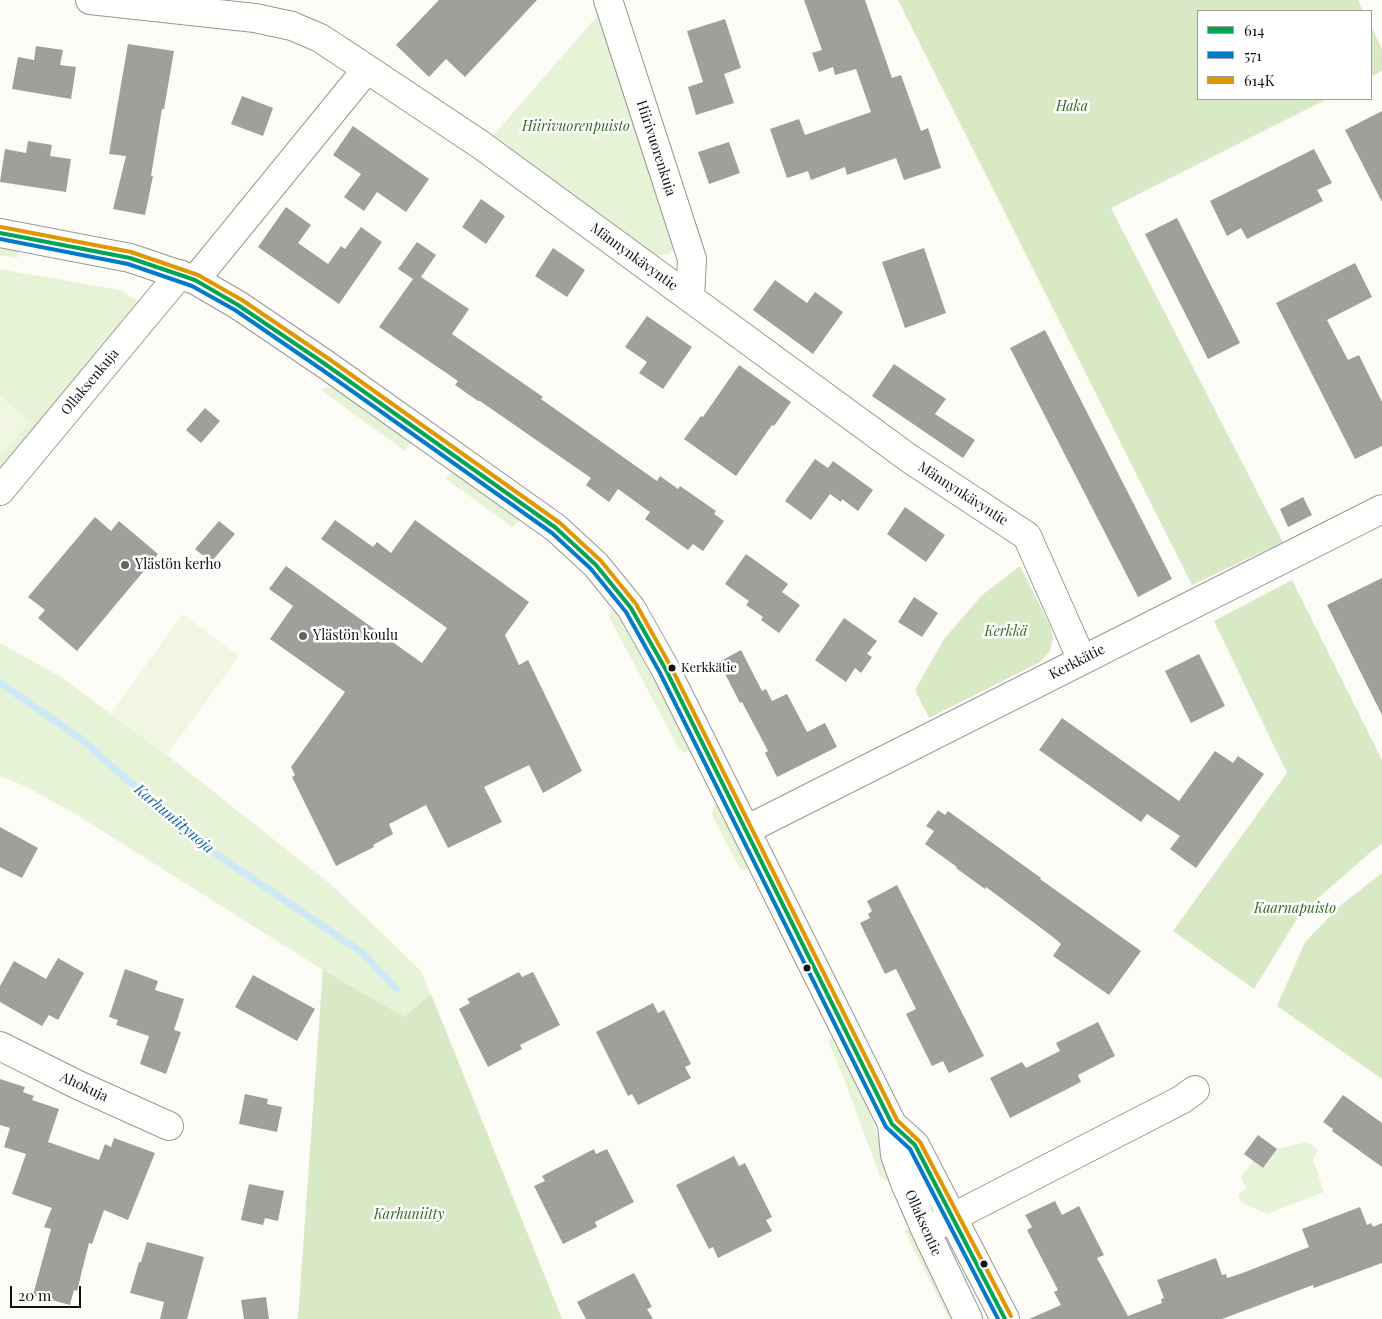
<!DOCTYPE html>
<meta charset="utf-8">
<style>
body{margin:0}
#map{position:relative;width:1382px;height:1319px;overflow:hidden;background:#fdfcf7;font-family:"Playfair Display",serif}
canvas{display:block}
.legend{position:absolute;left:1197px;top:10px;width:175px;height:90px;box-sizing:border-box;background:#fff;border:1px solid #a0a0a0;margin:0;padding:6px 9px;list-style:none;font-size:15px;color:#111}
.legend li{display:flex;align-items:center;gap:10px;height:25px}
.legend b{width:25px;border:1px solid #a0a0a0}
.scale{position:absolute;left:10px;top:1286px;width:71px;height:22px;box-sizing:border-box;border:2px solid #111;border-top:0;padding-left:6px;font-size:15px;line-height:18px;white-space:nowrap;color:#111;-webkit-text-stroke:4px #fff;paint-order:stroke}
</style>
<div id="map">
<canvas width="1382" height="1319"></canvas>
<ul class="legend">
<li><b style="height:6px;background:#00a651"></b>614</li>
<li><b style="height:6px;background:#007ac9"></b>571</li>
<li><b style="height:6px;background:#e09702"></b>614K</li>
</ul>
<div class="scale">20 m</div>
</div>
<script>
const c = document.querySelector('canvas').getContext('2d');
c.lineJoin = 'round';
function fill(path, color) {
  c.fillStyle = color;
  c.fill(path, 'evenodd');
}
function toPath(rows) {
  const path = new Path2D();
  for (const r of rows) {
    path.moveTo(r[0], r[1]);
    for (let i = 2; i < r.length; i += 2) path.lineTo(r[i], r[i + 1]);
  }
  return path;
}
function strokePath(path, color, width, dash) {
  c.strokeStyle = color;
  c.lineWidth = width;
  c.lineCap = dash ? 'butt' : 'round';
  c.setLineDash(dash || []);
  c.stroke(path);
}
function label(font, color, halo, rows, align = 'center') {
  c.font = font + ' "Playfair Display",serif';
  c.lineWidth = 5;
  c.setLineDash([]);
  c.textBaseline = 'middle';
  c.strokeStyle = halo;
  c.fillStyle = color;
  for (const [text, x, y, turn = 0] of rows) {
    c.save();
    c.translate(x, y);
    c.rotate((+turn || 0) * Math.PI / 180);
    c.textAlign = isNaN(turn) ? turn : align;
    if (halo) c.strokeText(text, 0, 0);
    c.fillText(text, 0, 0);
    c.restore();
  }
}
fill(toPath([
 [597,16,677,240,670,254,652,256,493,136],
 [0,244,19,247,17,258,0,255],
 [0,269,120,290,136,300,137,308,0,478],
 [335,387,412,441,405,451,321,390,325,388],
 [454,470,522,519,512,527,445,478],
 [615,608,622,615,691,749,685,753,679,749,608,615],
 [0,643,61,677,167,755,334,887,421,971,562,1319,298,1319,323,970,77,815,27,787,0,776],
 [718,801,748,863,749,868,742,871,739,867,712,815,713,808],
 [836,1034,858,1083,894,1179,886,1181,880,1176,841,1071,828,1042],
 [1307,1142,1318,1150,1313,1159,1324,1192,1267,1214,1241,1202,1238,1194,1246,1188,1241,1177,1253,1161,1263,1168,1277,1149],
 [913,1226,962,1319,949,1319,905,1232,905,1230]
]), '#e7f3d7');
fill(toPath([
 [898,0,1358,0,1363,11,1198,11,1198,99,1327,99,1111,208,1283,542,1192,585],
 [1371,26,1382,49,1382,71,1371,77],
 [1020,566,1050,626,1053,637,1050,651,1040,662,929,718,915,690,944,639,982,595],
 [1292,580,1382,760,1382,844,1372,851,1300,914,1254,989,1173,931,1287,773,1214,621],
 [1382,873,1382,1079,1277,1006,1305,942,1342,904],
 [323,970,404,1017,431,994,562,1319,298,1319]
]), '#d8eac5');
fill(toPath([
 [0,396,30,421,0,457],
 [183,614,239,656,167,755,111,713]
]), '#f0f6e1');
strokePath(toPath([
 [0,683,80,738,198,842,363,953,396,989]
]), '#cde8f7', 7);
fill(toPath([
 [439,0,537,0,465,77,446,59,429,77,396,45],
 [804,0,865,0,892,78,901,75,921,131,928,128,941,168,904,180,896,158,847,175,845,167,811,180,808,171,787,178,770,129,799,119,805,135,871,112,856,69,835,75,833,67,819,72,812,53,822,50],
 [725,19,741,68,724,74,734,103,696,115,688,87,703,82,687,31],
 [128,44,174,51,164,109,162,109,151,176,153,176,145,215,113,209,126,156,109,154],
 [36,46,63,50,60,65,76,67,71,99,12,89,18,57,34,60],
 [242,96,273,108,263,136,231,124],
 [1382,111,1382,202,1345,130],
 [353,126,429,179,406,212,377,192,364,211,344,197,361,174,333,155],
 [28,141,52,145,50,156,71,159,66,192,0,182,5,149,26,153],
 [729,142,740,173,709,184,698,152],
 [1314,149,1332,183,1317,190,1323,201,1247,239,1241,228,1227,236,1210,201],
 [481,199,505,216,486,244,462,227],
 [286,207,311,225,298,243,328,264,341,246,345,249,361,227,382,242,339,304,258,247],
 [1177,218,1240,343,1208,359,1145,234],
 [417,242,436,255,421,277,469,309,452,334,543,397,541,399,657,481,660,476,678,489,680,486,716,511,714,514,724,521,703,551,693,544,688,550,645,519,650,512,618,489,609,502,586,485,591,478,480,401,478,401,455,385,458,381,379,327,413,279,398,269],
 [553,248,585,270,567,297,535,276],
 [924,248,946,313,905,328,882,262],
 [1355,263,1372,297,1327,320,1348,360,1359,355,1382,402,1382,446,1355,459,1276,303],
 [775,280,807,303,815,292,843,312,813,354,753,310],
 [647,316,692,347,663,389,639,373,647,362,625,347],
 [1045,330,1172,579,1138,597,1010,348],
 [894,364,946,399,935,414,975,440,963,458,872,396],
 [739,365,791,402,774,426,772,425,736,476,684,439,701,416,703,417],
 [205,408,220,421,201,443,186,430],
 [815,459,828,468,833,461,873,490,858,511,842,499,841,502,830,494,811,520,785,501],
 [1303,497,1312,515,1288,527,1280,509],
 [905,507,945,535,926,562,887,534],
 [95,517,111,531,119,521,158,554,77,651,38,618,45,610,28,597],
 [335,520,373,547,377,542,391,553,415,520,529,602,505,635,519,665,528,660,582,771,543,793,529,765,484,787,502,822,448,848,426,805,389,824,393,834,373,845,374,847,336,866,292,777,295,775,291,767,345,692,270,639,293,606,269,589,286,566,422,663,447,628,321,539],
 [219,521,235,534,211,562,195,549],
 [746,554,788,584,782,592,800,605,779,633,761,620,763,617,746,605,749,601,725,584],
 [1382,578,1382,715,1327,605],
 [914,597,938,613,922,637,898,622],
 [844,618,877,641,867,654,872,657,861,673,855,668,846,682,815,660],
 [741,650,762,691,766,689,772,701,787,694,807,732,825,723,837,747,777,777,765,753,768,751,742,702,740,703,719,662],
 [1199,654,1225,706,1191,723,1165,671],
 [1062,718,1179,801,1215,751,1233,763,1238,756,1264,774,1196,868,1170,849,1180,836,1147,814,1141,822,1039,750],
 [938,810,945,815,948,811,1041,878,1040,879,1141,951,1109,995,1053,956,1061,944,1053,937,986,887,985,889,956,868,957,867,925,844,934,831,926,826],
 [0,827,38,848,22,878,0,867],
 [897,885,984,1056,949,1073,943,1061,932,1066,906,1014,916,1009,896,969,885,974,860,923,870,918,868,914,872,911,867,901],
 [58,958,84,973,58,1020,49,1015,42,1026,0,1002,0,986,14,961,46,979],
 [125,969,158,981,155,990,184,999,174,1030,181,1032,166,1074,140,1064,149,1036,116,1025,118,1020,109,1017],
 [519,972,522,977,533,972,560,1025,520,1045,522,1049,488,1067,459,1009,470,1003,467,999],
 [253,975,315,1009,297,1041,235,1007],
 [653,1003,658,1013,664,1010,691,1064,685,1067,691,1078,638,1105,632,1094,628,1096,596,1032],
 [1098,1022,1115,1056,1078,1075,1081,1082,1010,1118,990,1078,1022,1062,1026,1068,1060,1051,1056,1043],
 [0,1079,25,1087,23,1092,34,1096,32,1100,59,1109,48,1142,99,1160,105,1144,111,1147,114,1138,155,1153,128,1220,104,1210,92,1244,89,1243,77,1291,74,1290,70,1305,33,1295,51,1229,44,1227,52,1208,12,1194,26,1154,4,1147,10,1128,0,1125],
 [245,1094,268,1099,267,1104,282,1107,277,1132,239,1124],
 [1343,1095,1382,1123,1382,1167,1332,1131,1333,1129,1323,1122],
 [1258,1135,1277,1149,1263,1168,1244,1154],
 [594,1149,596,1154,607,1149,634,1202,595,1222,597,1227,563,1244,534,1186,545,1181,542,1176],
 [734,1156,739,1166,745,1163,772,1217,766,1220,772,1231,718,1258,713,1247,709,1249,676,1185],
 [249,1184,284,1191,278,1221,265,1218,263,1225,241,1220],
 [1055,1201,1062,1215,1079,1206,1104,1255,1097,1258,1128,1316,1162,1303,1161,1299,1164,1298,1157,1280,1216,1258,1222,1275,1226,1274,1227,1278,1240,1274,1309,1247,1302,1229,1360,1207,1367,1225,1371,1223,1373,1227,1382,1223,1382,1263,1314,1288,1313,1285,1222,1319,1029,1319,1061,1305,1054,1292,1058,1290,1027,1230,1032,1227,1025,1215],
 [147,1242,204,1257,187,1319,160,1319,164,1302,130,1293,139,1262,141,1262],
 [634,1273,652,1307,647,1309,653,1319,586,1319,577,1302],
 [266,1297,269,1319,244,1319,241,1300]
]), '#a19f9c');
const minor = toPath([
 [90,0,255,18,292,26,320,38,367,69,481,145,910,459,1027,536,1082,660],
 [608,0,692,259,690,298],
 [0,233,130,258,195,280,238,305,325,364,556,528,596,565,631,608,666,670,892,1124,915,1145,1005,1319],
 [195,280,367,69],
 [0,491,180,274],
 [746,830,1382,509],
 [0,1046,78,1085,169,1126],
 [892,1124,895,1155,905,1183,926,1231,968,1319],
 [926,1231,1181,1100,1195,1090]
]);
strokePath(minor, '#979795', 30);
strokePath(minor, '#fffffe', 28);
strokePath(toPath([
 [0,233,130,258,195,280,238,305,325,364,556,528,596,565,631,608,666,670,892,1124,915,1145,1005,1319]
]), '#00a651', 4);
strokePath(toPath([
 [0,239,128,264,192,286,235,310,321,369,552,533,591,569,626,612,660,673,886,1127,910,1149,998,1319]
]), '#007ac9', 4);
strokePath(toPath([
 [1,227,131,252,198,275,242,300,329,359,560,523,601,561,636,604,671,667,897,1120,920,1142,1011,1316]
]), '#e09702', 4);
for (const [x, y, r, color] of [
 [125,565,5,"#646362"],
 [303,636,5,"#646362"],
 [672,668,4.5,"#111"],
 [807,968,4.5,"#111"],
 [984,1264,4.5,"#111"]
]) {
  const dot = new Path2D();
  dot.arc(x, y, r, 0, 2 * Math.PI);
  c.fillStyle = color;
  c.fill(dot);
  strokePath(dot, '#fff', 2);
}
label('13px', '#111', '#fff', [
 ["Kerkkätie",681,668]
], 'left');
label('italic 14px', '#2f6b1f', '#fff', [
 ["Haka",1072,107],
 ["Hiirivuorenpuisto",576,127],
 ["Kerkkä",1006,632],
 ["Kaarnapuisto",1295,909],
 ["Karhuniitty",409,1215]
]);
label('14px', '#111', '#fff', [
 ["Hiirivuorenkuja",656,148,72],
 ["Männynkävyntie",634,257,36],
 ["Ollaksenkuja",90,382,-50],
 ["Männynkävyntie",963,494,33],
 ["Kerkkätie",1077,662,-27],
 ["Ahokuja",84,1087,25],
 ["Ollaksentie",923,1223,66]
]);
label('14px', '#111', '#fff', [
 ["Ylästön kerho",135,565],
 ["Ylästön koulu",313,636]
], 'left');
label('italic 15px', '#1768a6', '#fff', [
 ["Karhuniitynoja",174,819,40]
]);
</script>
